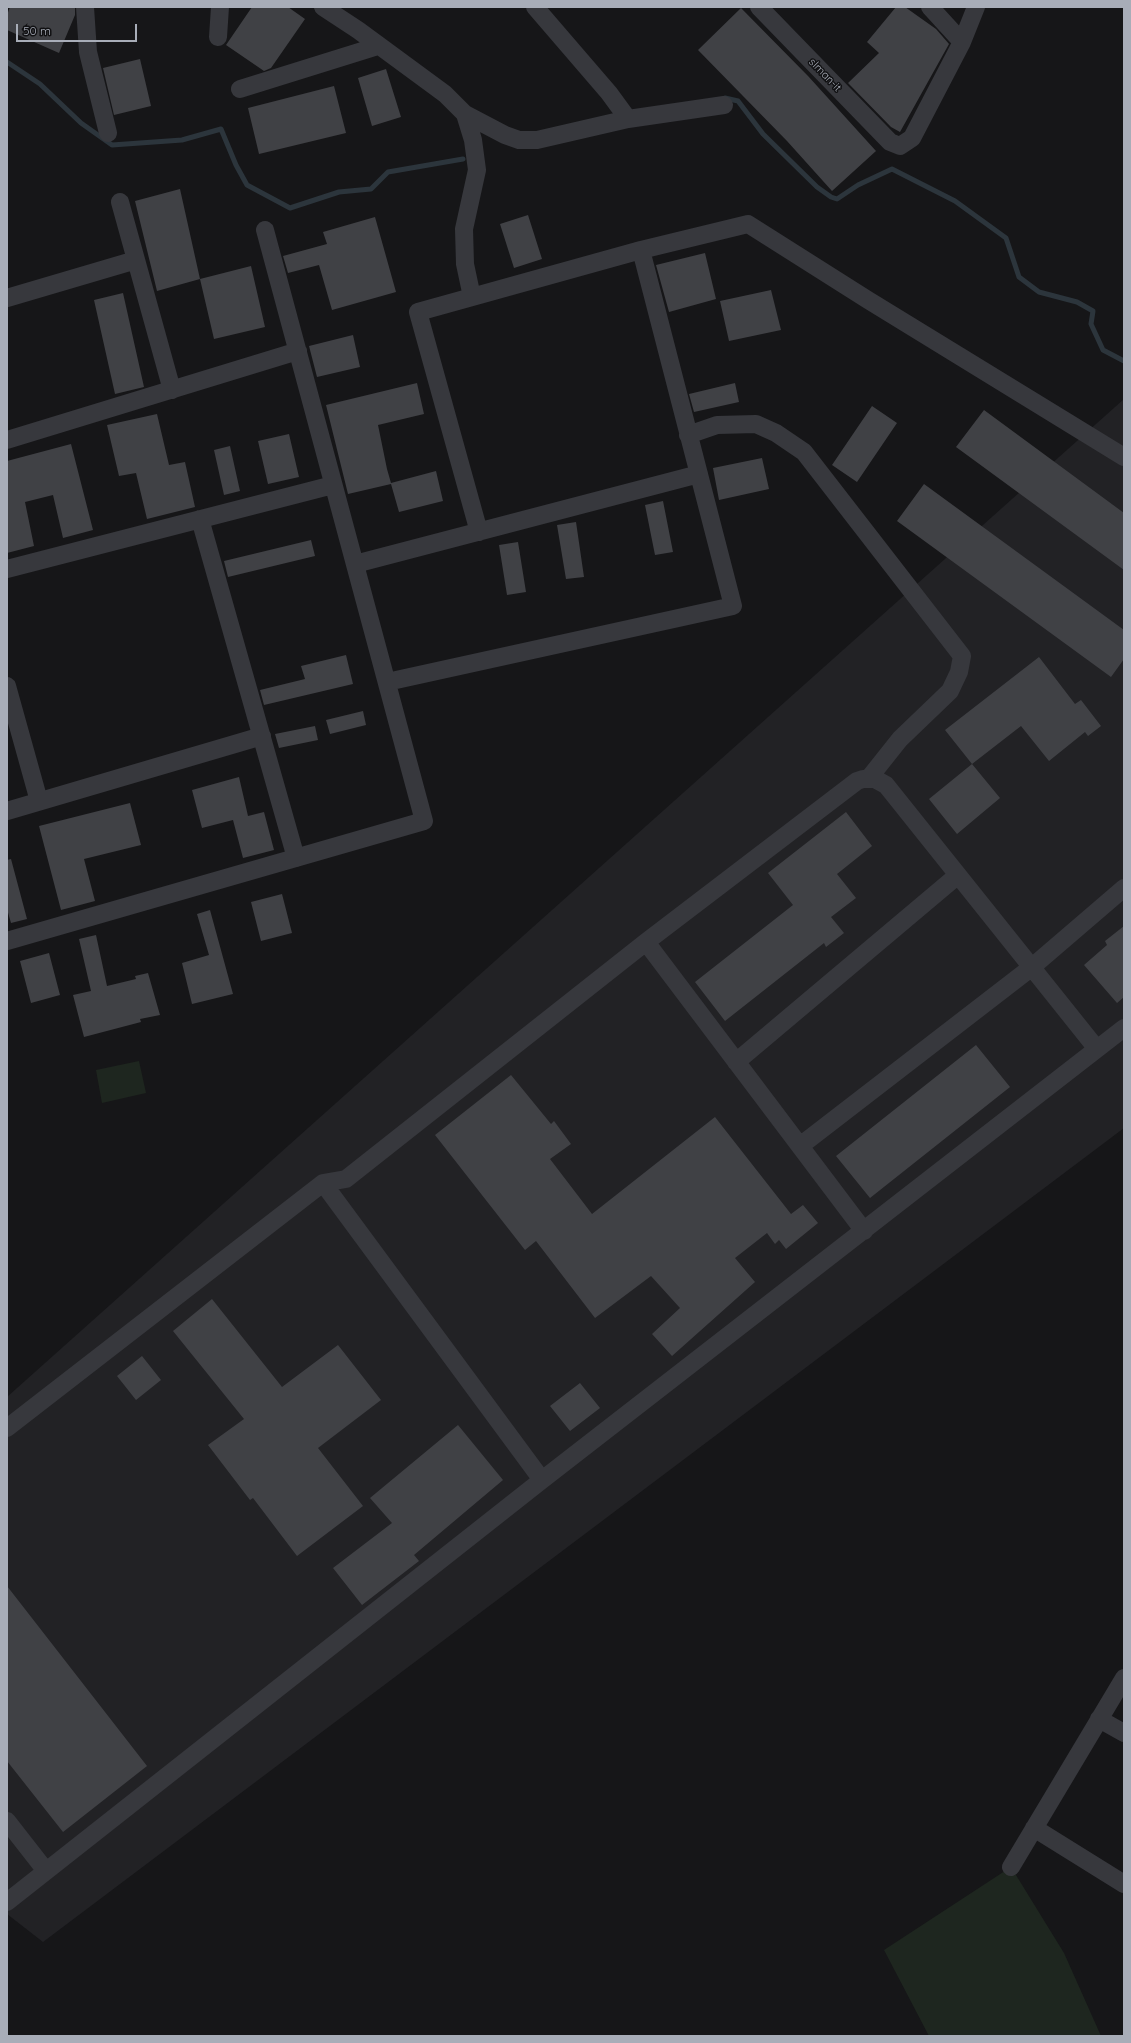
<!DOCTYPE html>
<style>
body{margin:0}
#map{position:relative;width:1131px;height:2043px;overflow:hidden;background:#161618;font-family:Quicksand,sans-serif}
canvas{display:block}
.frame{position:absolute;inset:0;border:8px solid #a8adb8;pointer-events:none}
.scale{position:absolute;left:16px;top:24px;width:121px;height:18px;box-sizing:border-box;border:2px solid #a8adb8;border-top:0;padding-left:5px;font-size:12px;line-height:14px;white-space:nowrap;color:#a8adb8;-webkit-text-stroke:3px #111113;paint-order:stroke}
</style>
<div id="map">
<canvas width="1131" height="2043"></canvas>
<div class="frame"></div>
<div class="scale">50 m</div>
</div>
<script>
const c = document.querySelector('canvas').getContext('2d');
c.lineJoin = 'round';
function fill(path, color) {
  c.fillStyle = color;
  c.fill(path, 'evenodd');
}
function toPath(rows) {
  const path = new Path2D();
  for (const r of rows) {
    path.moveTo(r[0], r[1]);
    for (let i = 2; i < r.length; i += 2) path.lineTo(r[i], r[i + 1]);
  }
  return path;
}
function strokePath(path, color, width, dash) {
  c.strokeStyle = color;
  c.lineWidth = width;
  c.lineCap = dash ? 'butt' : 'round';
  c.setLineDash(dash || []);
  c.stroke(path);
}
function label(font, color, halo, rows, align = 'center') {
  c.font = font + ' Quicksand,sans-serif';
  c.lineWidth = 3;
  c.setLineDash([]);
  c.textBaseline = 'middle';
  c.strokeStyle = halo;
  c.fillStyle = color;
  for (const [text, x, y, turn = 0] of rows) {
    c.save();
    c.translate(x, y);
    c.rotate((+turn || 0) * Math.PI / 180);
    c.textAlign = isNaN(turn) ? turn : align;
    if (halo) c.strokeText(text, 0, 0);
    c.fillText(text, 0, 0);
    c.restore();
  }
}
fill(toPath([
 [1124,399,1124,1128,43,1942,7,1914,7,1397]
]), '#222225');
fill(toPath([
 [139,1061,146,1093,102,1103,96,1070],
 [1011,1867,1064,1953,1101,2036,929,2036,884,1950]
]), '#1e261f');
strokePath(toPath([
 [7,62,40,84,81,123,112,145,182,140,221,129,236,165,247,185,290,208,339,192,371,189,388,172,463,159],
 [725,98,738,101,763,134,817,187,831,197,837,199,858,185,892,169,955,201,1006,238,1019,277,1039,292,1077,302,1093,311,1091,324,1103,350,1124,361]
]), '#2c353c', 5);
fill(toPath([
 [10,7,75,7,75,15,59,53,7,30,7,15],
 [252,7,288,7,305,19,271,68,264,71,226,45],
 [896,7,905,7,936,29,949,44,900,132,891,127,848,83,879,53,867,42],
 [741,8,808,76,876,151,832,191,787,141,698,50],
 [140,59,151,106,114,115,103,68],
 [386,69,401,117,372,126,358,78],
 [334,86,346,133,259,154,248,108],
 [180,189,200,279,251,266,265,327,214,339,200,279,157,291,135,201],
 [528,215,542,259,514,268,500,224],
 [375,217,396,292,332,310,319,265,288,273,283,256,327,244,323,232],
 [705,253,716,299,669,312,656,265],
 [771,290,781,330,729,341,720,301],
 [123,293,144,387,115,394,94,300],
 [353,335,360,367,317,377,309,346],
 [417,383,424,414,378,425,387,469,391,483,436,471,443,501,399,512,391,484,348,494,326,405],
 [735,383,739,402,694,412,689,394],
 [872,406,897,423,857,482,832,465],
 [984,410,1124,513,1124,570,956,447],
 [157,414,169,465,185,462,195,507,147,519,136,473,119,476,107,425],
 [289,434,299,477,268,484,258,441],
 [71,444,93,530,63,538,53,495,25,502,34,546,7,553,7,461],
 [230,446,240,491,224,495,214,450],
 [762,458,769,489,719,500,713,468],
 [924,484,1124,630,1124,659,1111,677,897,521],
 [663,501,673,552,655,555,645,505],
 [576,522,584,577,566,579,557,525],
 [311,540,315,556,228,577,224,561],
 [518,542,526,592,507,595,499,545],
 [346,655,353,684,264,705,260,690,305,679,301,666],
 [1039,657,1075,704,1081,700,1101,726,1088,736,1085,732,1049,761,1021,726,972,764,945,730],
 [363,711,366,725,330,734,326,720],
 [315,726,318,740,279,748,275,734],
 [972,764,1000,798,957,834,929,799],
 [239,777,248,816,264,812,274,850,243,858,233,820,202,828,192,790],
 [130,803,141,845,84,859,95,901,61,910,39,826],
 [846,812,872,846,837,874,856,898,831,917,844,933,826,947,824,943,725,1021,695,982,793,905,768,873],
 [11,859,27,919,11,923,7,909,7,860],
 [282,894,292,933,261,941,251,902],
 [210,910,233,994,192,1004,182,963,209,955,197,914],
 [1124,926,1124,997,1117,1003,1084,965,1107,945,1105,941],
 [96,935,107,986,136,979,135,976,148,973,160,1015,140,1019,141,1022,84,1037,73,995,91,991,79,939],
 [49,953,60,995,31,1003,20,961],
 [976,1045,1010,1087,870,1198,836,1156],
 [511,1075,551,1124,554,1121,571,1144,550,1159,592,1214,715,1117,791,1214,803,1205,818,1223,786,1249,779,1240,775,1244,767,1233,735,1258,755,1282,672,1356,652,1334,680,1308,651,1276,595,1318,536,1241,525,1250,435,1135],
 [212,1299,282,1387,338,1345,381,1400,318,1448,363,1506,297,1556,253,1498,250,1500,208,1445,244,1419,173,1331],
 [142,1356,161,1380,136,1400,117,1376],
 [580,1383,600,1408,570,1431,550,1406],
 [458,1425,503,1480,414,1555,419,1561,362,1605,333,1568,392,1523,370,1498],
 [7,1586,147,1766,63,1832,7,1761]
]), '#404145');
strokePath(toPath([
 [85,7,88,52,108,133],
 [323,7,358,30,445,94,465,114,505,135,519,140,537,140,628,119,724,105],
 [535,7,609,93,628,119],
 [759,7,890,142,900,146,912,138,962,42,976,7],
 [930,7,962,42],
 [218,37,220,7],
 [240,89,378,46],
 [465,114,473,140,477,170,464,229,465,264,472,297],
 [120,202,172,390],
 [7,298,136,260],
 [688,435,717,425,756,424,776,433,804,452,962,656,959,672,950,691,900,739,869,778],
 [7,440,298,351],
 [200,519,296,858],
 [479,532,418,312,641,250,748,224,868,300,1124,457],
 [355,564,699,474],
 [7,569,333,485],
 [387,682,733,606,641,250],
 [7,686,39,801],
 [7,811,262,736],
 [7,941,424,821,265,230],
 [646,942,864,1231],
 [736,1062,958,875],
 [800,1146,1032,967,1124,888],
 [323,1183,542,1480],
 [7,1428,323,1183,346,1179,646,942,857,781,863,779,875,779,886,785,1097,1049],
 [1099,1719,1124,1733],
 [7,1821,46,1871],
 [1034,1828,1124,1884],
 [1011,1867,1124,1678],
 [7,1902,542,1480,1124,1028]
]), '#37383d', 18);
label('11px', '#a8adb8', '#111113', [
 ["slman-it",825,75,46]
]);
</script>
